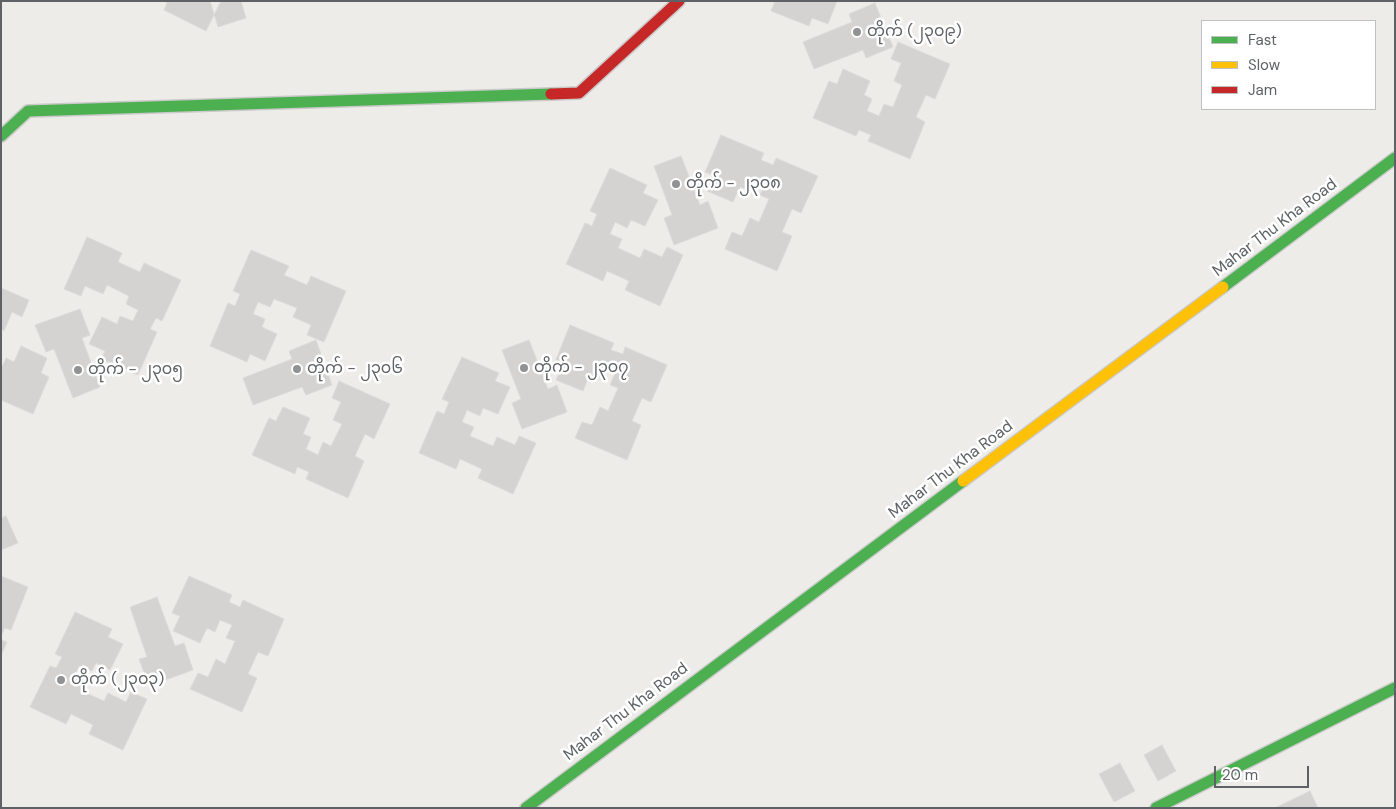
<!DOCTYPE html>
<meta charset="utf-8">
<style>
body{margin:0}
#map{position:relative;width:1396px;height:809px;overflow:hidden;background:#edece9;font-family:"DM Sans",sans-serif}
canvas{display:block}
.frame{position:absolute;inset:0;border:2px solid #5e6266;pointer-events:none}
.legend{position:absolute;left:1201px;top:20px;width:175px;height:90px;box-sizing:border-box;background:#fff;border:1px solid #bfc0c2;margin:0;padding:6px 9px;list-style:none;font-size:15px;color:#5e6266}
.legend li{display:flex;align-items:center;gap:10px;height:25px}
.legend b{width:25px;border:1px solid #bfc0c2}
.scale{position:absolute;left:1214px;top:766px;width:95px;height:22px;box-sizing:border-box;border:2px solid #5e6266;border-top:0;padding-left:6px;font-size:15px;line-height:18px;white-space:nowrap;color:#5e6266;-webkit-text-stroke:4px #fff;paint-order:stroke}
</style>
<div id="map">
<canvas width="1396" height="809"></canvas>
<div class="frame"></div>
<ul class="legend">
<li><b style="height:6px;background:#4caf50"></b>Fast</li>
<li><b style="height:6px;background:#ffc107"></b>Slow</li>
<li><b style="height:6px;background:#c62828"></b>Jam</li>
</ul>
<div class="scale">20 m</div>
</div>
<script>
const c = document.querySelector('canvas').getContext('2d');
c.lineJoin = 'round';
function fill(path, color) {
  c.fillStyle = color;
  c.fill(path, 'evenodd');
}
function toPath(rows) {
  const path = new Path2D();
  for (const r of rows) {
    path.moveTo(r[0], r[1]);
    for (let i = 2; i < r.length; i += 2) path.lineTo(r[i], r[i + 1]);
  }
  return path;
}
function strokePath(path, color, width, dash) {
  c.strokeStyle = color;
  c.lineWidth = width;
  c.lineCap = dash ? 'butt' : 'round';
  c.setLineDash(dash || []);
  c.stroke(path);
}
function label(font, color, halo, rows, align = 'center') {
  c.font = font + ' "DM Sans","Noto Sans Myanmar",sans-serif';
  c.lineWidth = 5;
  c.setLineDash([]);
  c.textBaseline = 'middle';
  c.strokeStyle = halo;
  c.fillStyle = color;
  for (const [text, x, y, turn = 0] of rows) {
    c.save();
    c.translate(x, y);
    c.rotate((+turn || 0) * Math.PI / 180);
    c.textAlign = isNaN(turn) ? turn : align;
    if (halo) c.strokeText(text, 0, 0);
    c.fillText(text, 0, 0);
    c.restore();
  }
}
const building = toPath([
 [164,1,221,1,206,31,164,10,167,3,164,1],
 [210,1,241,1,246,18,218,27,210,1],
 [775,1,837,1,828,24,812,18,809,26,771,11,775,1],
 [875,3,893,47,866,58,863,50,814,69,803,42,852,22,849,14,875,3],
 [898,42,950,64,935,99,926,95,916,117,925,122,910,159,868,141,871,135,859,130,856,136,813,118,829,81,837,84,843,69,870,81,864,95,872,99,867,111,879,116,884,104,893,107,902,85,894,81,901,63,891,59,898,42],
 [721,135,764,153,761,160,773,165,776,158,818,176,801,213,792,209,782,232,792,236,777,271,725,249,732,232,742,236,750,218,759,222,769,199,760,195,765,183,753,178,748,190,740,187,733,202,707,191,713,175,705,172,721,135],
 [681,156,700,205,708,201,718,228,674,245,664,218,672,215,654,166,681,156],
 [610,168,647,185,643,193,658,200,645,226,631,220,627,228,615,222,610,234,622,239,618,248,640,258,644,249,662,257,667,247,683,255,660,306,625,290,629,281,607,271,603,281,566,264,585,223,592,226,597,214,590,211,610,168],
 [87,237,122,253,118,262,140,272,144,263,181,280,162,321,156,318,150,329,157,332,138,375,101,359,105,351,89,344,102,317,117,324,120,316,133,321,138,310,126,304,129,296,107,285,103,294,85,286,81,296,64,289,87,237],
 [251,250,289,266,284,275,307,285,311,276,346,291,324,342,307,335,311,325,293,317,297,308,274,299,270,307,258,302,253,314,265,319,262,327,277,334,265,361,250,354,247,362,210,346,228,303,235,306,240,294,233,291,251,250],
 [1,288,29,300,22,317,12,312,4,331,1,329,1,288],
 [80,309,90,335,82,338,100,387,73,398,54,349,46,352,35,325,80,309],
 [570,325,614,343,611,350,623,354,625,347,667,365,651,402,642,398,632,421,641,425,627,460,575,438,582,422,592,425,600,407,608,411,618,388,610,385,615,373,603,368,598,380,589,376,583,391,556,380,563,365,555,362,570,325],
 [316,340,332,385,306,395,302,387,253,405,243,378,292,359,289,351,316,340],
 [529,340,548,389,557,385,567,412,522,429,512,403,521,399,502,350,529,340],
 [21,346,47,358,41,373,49,377,33,414,1,400,1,369,6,358,14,362,21,346],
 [462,357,499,373,495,381,510,387,498,414,483,408,480,416,467,410,462,422,474,427,470,436,493,446,497,437,515,445,519,436,536,443,513,494,478,478,482,469,460,459,456,469,419,453,437,411,444,414,449,402,442,399,462,357],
 [339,381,390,404,374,439,365,434,355,456,364,461,348,498,306,479,309,472,297,467,295,474,252,455,269,418,276,421,283,407,310,418,303,434,311,437,306,449,318,455,323,442,331,446,342,424,333,420,341,402,332,398,339,381],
 [6,516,18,543,1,550,1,518,6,516],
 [1,576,28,587,11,630,5,628,1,636,1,576],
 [189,576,232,595,229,602,240,607,243,600,284,619,268,656,258,652,248,674,257,678,242,712,190,689,198,673,208,677,216,659,225,664,235,641,226,638,232,625,220,620,215,632,207,628,200,643,173,631,180,616,172,613,189,576],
 [157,597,175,646,184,643,193,670,149,686,139,659,147,657,130,607,157,597],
 [75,612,112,629,108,637,123,644,110,670,96,663,92,671,79,666,74,677,86,683,82,691,104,701,108,693,126,702,131,692,147,699,123,750,89,734,93,725,71,714,66,724,30,707,50,666,56,668,62,657,55,654,75,612],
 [1,640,7,642,1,656,1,640],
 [1162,745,1176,771,1158,781,1144,755,1162,745],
 [1120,763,1135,791,1114,802,1099,774,1120,763],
 [1310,791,1318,808,1275,808,1310,791]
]);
fill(building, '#d4d3d2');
strokePath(building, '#dcdbd8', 1);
const fast = toPath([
 [1,136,28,111,551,94],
 [1223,287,1395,158],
 [526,808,963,481],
 [1156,808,1395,688]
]);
const slow = toPath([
 [963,481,1223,287]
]);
const jam = toPath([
 [551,94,579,93,679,1]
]);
strokePath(fast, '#cacaca', 14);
strokePath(slow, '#cacaca', 14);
strokePath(jam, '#cacaca', 14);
strokePath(fast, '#4caf50', 11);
strokePath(slow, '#ffc107', 11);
strokePath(jam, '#c62828', 11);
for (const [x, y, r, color] of [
 [857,32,5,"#909294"],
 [676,184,5,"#909294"],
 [524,368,5,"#909294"],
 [297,369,5,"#909294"],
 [78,370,5,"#909294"],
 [61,680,5,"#909294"]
]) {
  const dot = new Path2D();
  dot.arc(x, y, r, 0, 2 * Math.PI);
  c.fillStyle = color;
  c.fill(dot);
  strokePath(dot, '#fff', 2);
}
label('16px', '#5e6266', '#fff', [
 ["တိုက် (၂၃၀၉)",867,32],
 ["တိုက် - ၂၃၀၈",686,184],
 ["တိုက် - ၂၃၀၇",534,368],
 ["တိုက် - ၂၃၀၆",307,369],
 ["တိုက် - ၂၃၀၅",88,370],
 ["တိုက် (၂၃၀၃)",71,680]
], 'left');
label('16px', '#5e6266', '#fff', [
 ["Mahar Thu Kha Road",1275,228,-37],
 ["Mahar Thu Kha Road",951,470,-37],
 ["Mahar Thu Kha Road",626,712,-37]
]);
</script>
